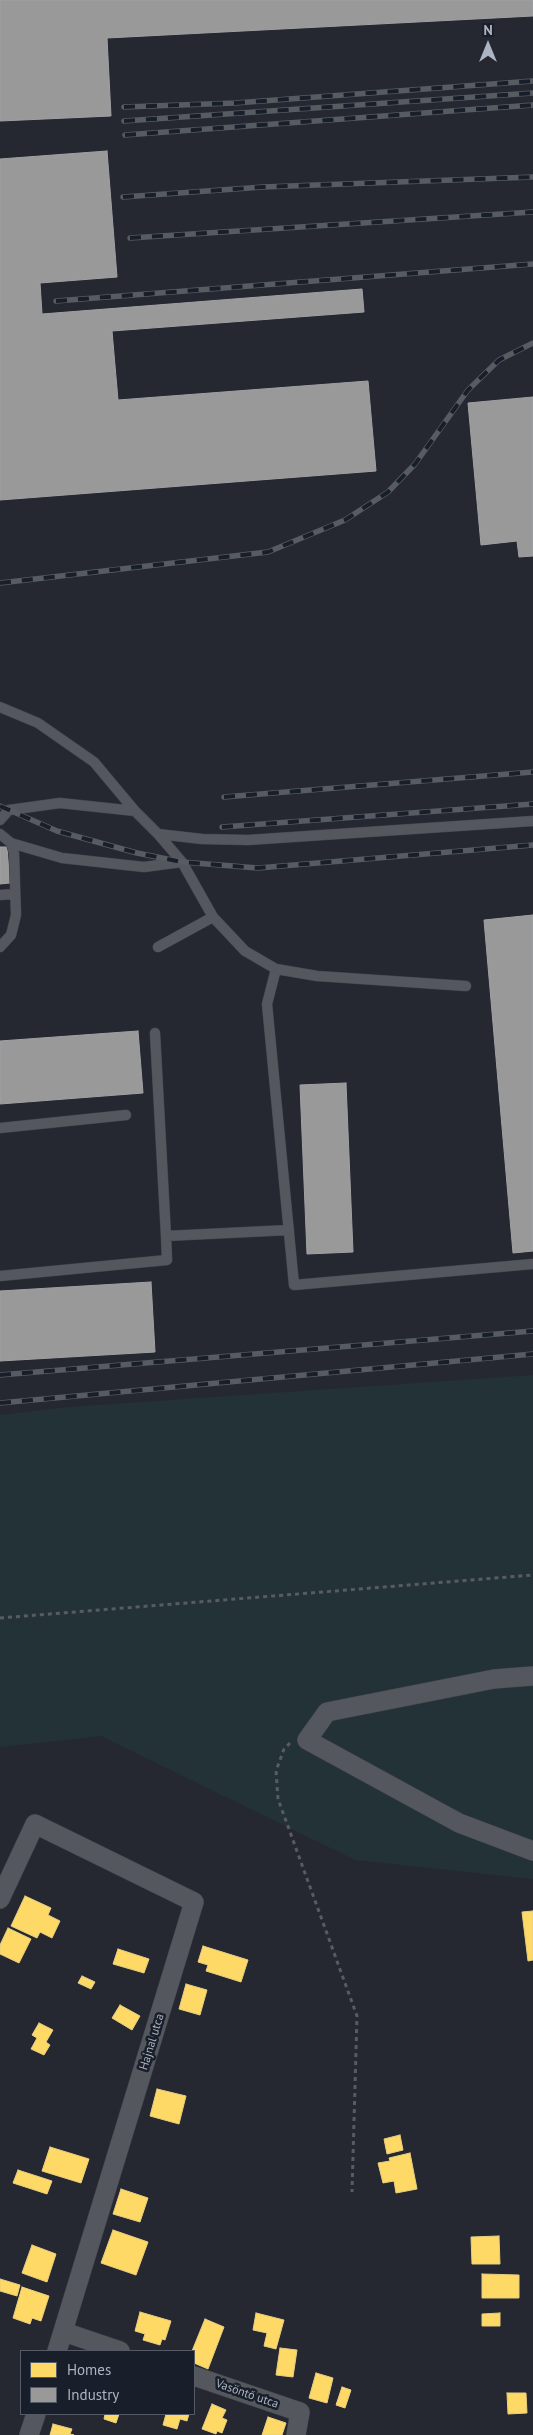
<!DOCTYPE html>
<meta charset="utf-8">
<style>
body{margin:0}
#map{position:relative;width:533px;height:2435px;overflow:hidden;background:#252830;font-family:"PT Sans",sans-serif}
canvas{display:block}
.legend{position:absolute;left:20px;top:2350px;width:175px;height:65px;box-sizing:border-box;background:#191f2a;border:1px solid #545b67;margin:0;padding:6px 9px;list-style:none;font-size:15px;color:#adb4c2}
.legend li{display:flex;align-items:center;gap:10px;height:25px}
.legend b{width:25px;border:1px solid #545b67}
.north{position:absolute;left:463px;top:20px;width:50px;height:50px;-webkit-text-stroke:4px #191f2a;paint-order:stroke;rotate:0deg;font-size:14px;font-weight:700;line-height:20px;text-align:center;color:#adb4c2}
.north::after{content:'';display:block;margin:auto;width:18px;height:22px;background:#adb4c2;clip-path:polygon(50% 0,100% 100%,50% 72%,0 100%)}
</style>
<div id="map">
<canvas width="533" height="2435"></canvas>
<ul class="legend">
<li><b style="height:14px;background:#ffd966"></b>Homes</li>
<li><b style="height:14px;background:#999"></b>Industry</li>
</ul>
<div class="north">N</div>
</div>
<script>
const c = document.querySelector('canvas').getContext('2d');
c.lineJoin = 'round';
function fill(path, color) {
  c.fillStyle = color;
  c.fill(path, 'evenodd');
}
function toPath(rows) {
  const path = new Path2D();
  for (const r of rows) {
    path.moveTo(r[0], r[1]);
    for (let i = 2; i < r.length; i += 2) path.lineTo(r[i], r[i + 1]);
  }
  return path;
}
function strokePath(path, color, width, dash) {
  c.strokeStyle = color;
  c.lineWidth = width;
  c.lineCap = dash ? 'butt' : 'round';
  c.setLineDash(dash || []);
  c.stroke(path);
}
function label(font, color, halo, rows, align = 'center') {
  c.font = font + ' "PT Sans",sans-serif';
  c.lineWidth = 5;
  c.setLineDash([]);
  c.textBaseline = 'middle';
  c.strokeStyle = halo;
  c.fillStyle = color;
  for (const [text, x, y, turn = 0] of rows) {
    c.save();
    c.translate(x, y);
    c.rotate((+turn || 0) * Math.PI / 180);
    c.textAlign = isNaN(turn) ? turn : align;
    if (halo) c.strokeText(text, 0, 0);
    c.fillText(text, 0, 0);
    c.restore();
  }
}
fill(toPath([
 [533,1375,533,1879,355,1860,101,1736,0,1747,0,1415,69,1407]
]), '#233236');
const homes = toPath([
 [25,1896,51,1908,48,1915,60,1921,52,1938,40,1932,37,1938,11,1926,25,1896],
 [533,1911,533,1960,528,1961,522,1912,533,1911],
 [8,1928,31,1939,19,1963,0,1954,0,1945,8,1928],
 [203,1946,248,1960,241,1982,206,1971,208,1965,198,1962,203,1946],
 [118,1949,149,1959,144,1973,113,1964,118,1949],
 [82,1976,95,1982,91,1989,78,1983,82,1976],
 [186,1984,207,1990,200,2015,179,2009,186,1984],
 [120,2005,140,2016,132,2030,112,2018,120,2005],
 [39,2023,53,2030,46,2042,50,2045,44,2055,31,2049,37,2038,32,2035,39,2023],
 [157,2089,186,2096,179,2124,150,2116,157,2089],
 [400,2135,403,2150,387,2154,384,2139,400,2135],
 [50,2147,89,2159,81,2183,42,2171,50,2147],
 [410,2153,417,2189,396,2193,394,2181,383,2183,378,2163,390,2161,389,2158,410,2153],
 [18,2170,52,2181,47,2194,13,2183,18,2170],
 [121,2189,148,2198,140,2222,113,2214,121,2189],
 [113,2230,148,2242,136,2275,101,2263,113,2230],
 [499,2236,500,2264,472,2264,471,2237,499,2236],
 [32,2245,56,2254,47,2282,22,2273,32,2245],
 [482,2274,519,2275,519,2298,482,2298,482,2274],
 [0,2279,20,2285,17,2296,0,2291,0,2279],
 [22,2287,49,2296,41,2321,32,2318,30,2324,13,2318,22,2287],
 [140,2312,171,2321,165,2340,162,2339,160,2345,143,2340,145,2334,135,2331,140,2312],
 [256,2313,284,2320,276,2349,264,2346,267,2333,253,2330,256,2313],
 [500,2313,500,2326,482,2326,482,2314,500,2313],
 [205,2319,224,2327,208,2369,194,2363,194,2351,192,2351,205,2319],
 [280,2348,297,2350,293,2377,276,2375,280,2348],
 [316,2373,333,2378,327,2403,309,2398,316,2373],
 [342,2387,351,2390,345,2408,336,2405,342,2387],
 [507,2393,526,2393,527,2413,508,2414,507,2393],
 [212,2404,226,2410,222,2418,227,2420,222,2433,217,2431,216,2434,202,2429,212,2404],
 [105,2414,119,2414,116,2423,104,2419,105,2414],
 [166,2414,189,2414,187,2421,180,2419,177,2429,163,2425,166,2414],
 [268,2417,286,2423,282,2435,262,2435,268,2417],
 [53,2424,72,2429,70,2434,74,2435,50,2435,53,2424]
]);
fill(homes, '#ffd966');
strokePath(homes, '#e6ce82', 1);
const industry = toPath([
 [0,0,533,0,533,16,107,38,111,116,0,121,0,0],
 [107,151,117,277,40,283,42,314,362,289,364,312,112,331,118,400,368,381,376,471,0,500,0,159,107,151],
 [533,397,533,556,519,557,517,541,481,545,468,403,533,397],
 [0,847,7,847,10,883,0,884,0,847],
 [533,915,533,1251,513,1253,484,920,533,915],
 [138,1031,143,1093,0,1104,0,1041,138,1031],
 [346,1083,353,1252,307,1254,300,1085,346,1083],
 [151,1282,155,1352,0,1361,0,1291,151,1282]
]);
fill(industry, '#999');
strokePath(industry, '#9fa1a5', 1);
const lane = toPath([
 [0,707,38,723,94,762,135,811,158,834,182,862,213,917,245,951,276,969,317,976,466,986],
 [0,820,9,810,60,803,135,811],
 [0,834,11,843,62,858,144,867,182,862],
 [158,834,202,839,248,840,533,821],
 [0,895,15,894],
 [0,947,11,935,16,915,14,853,11,843],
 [158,947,213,917],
 [276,969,267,1004,294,1285,533,1264],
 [155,1033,166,1236],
 [0,1128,126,1115],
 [0,1276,167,1260,166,1236,289,1230]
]);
const street = toPath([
 [533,1676,494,1679,327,1712,307,1740,459,1823,533,1851],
 [0,1899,35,1824,194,1902,57,2351],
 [64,2332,120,2351],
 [194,2376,300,2412,296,2435],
 [29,2435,36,2414]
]);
strokePath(lane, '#414349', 11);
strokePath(street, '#414349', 20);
strokePath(toPath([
 [0,1618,533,1575],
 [290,1743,284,1749,276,1771,278,1799,357,2016,352,2192]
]), '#575c62', 3, [4, 4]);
strokePath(lane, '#54575e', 10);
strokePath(street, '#54575e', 19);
const rail = toPath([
 [124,107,235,103,533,81],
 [124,121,533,93],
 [125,135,533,105],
 [123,197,263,187,533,177],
 [130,238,533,212],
 [56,301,533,264],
 [0,583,268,552,345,520,388,492,415,464,468,390,499,360,533,343],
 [224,797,533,772],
 [0,806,57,831,137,853,182,862,258,868,533,845],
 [222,827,533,804],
 [0,1375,533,1331],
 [0,1403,533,1354]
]);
strokePath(rail, '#575b62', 5.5);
strokePath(rail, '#191f2a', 4, [11]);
label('12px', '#adb4c2', '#191f2a', [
 ["Hajnal utca",152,2042,-73],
 ["Vasöntő utca",247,2394,19]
]);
</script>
